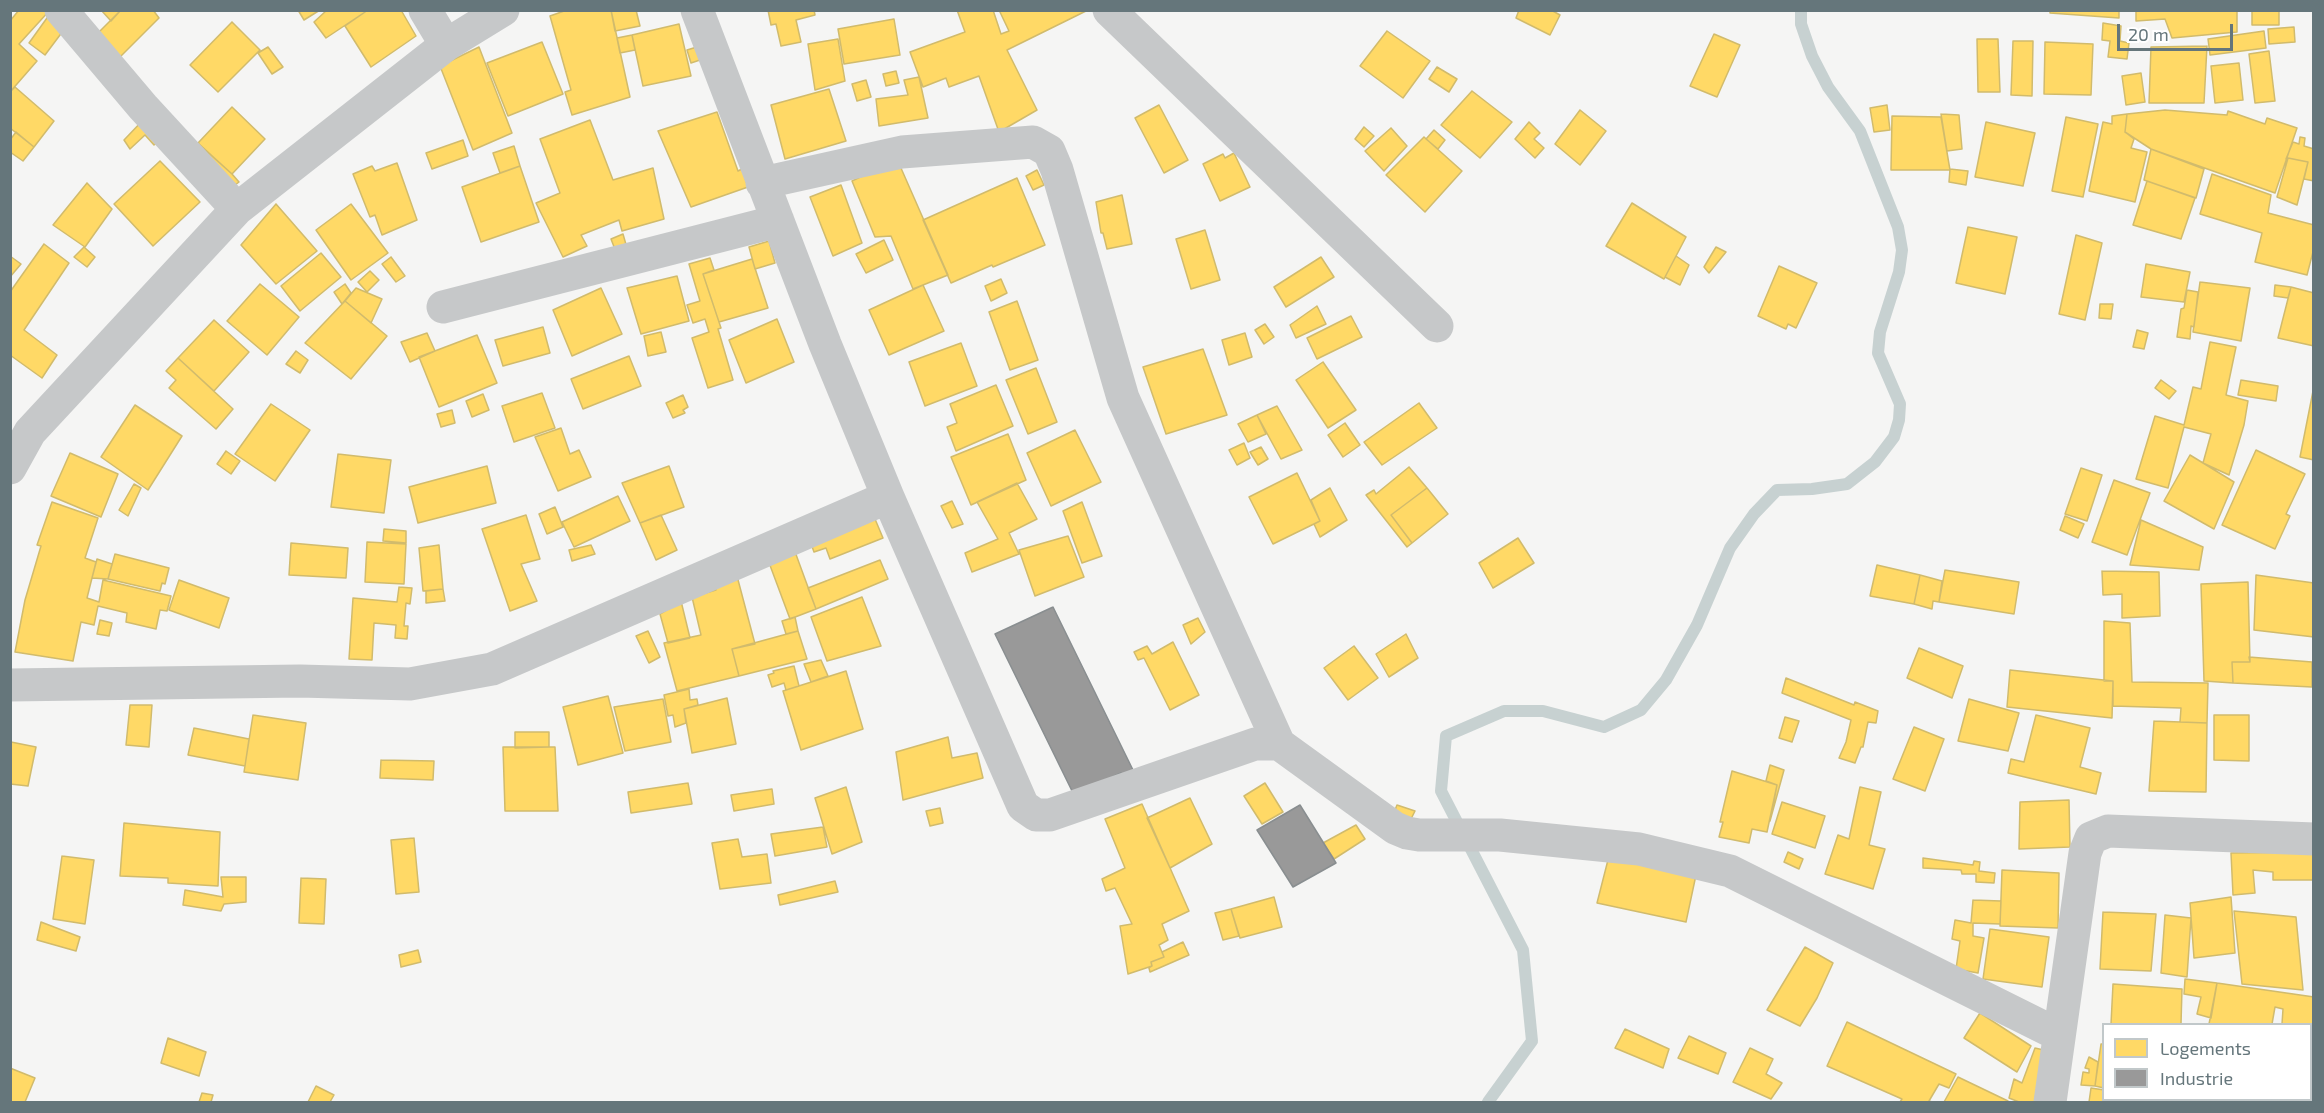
<!DOCTYPE html>
<style>
body{margin:0}
#map{position:relative;width:2324px;height:1113px;overflow:hidden;background:#f5f5f4;font-family:"Exo 2",sans-serif}
canvas{display:block}
.frame{position:absolute;inset:0;border:12px solid #65767b;pointer-events:none}
.legend{position:absolute;left:2102px;top:1023px;width:210px;height:78px;box-sizing:border-box;background:#fff;border:2px solid #c1c8ca;margin:0;padding:8px 10px;list-style:none;font-size:18px;color:#65767b}
.legend li{display:flex;align-items:center;gap:12px;height:30px}
.legend b{width:30px;border:2px solid #c1c8ca}
.scale{position:absolute;left:2117px;top:24px;width:116px;height:27px;box-sizing:border-box;border:3px solid #65767b;border-top:0;padding-left:8px;font-size:18px;line-height:21px;white-space:nowrap;color:#65767b;-webkit-text-stroke:4px #fff;paint-order:stroke}
</style>
<div id="map">
<canvas width="2324" height="1113"></canvas>
<div class="frame"></div>
<ul class="legend">
<li><b style="height:16px;background:#ffd966"></b>Logements</li>
<li><b style="height:16px;background:#999"></b>Industrie</li>
</ul>
<div class="scale">20 m</div>
</div>
<script>
const c = document.querySelector('canvas').getContext('2d');
c.lineJoin = 'round';
function fill(path, color) {
  c.fillStyle = color;
  c.fill(path, 'evenodd');
}
function toPath(rows) {
  const path = new Path2D();
  for (const r of rows) {
    path.moveTo(r[0], r[1]);
    for (let i = 2; i < r.length; i += 2) path.lineTo(r[i], r[i + 1]);
  }
  return path;
}
function strokePath(path, color, width, dash) {
  c.strokeStyle = color;
  c.lineWidth = width;
  c.lineCap = dash ? 'butt' : 'round';
  c.setLineDash(dash || []);
  c.stroke(path);
}
const homes = toPath([
 [19,10,50,10,19,44,37,61,10,92,10,21,19,10],
 [101,10,121,10,111,21,101,10],
 [121,10,153,10,159,18,120,57,98,33,121,10],
 [298,10,320,10,304,20,298,10],
 [327,10,368,10,326,38,314,22,327,10],
 [368,10,401,10,416,36,371,67,345,26,368,10],
 [567,10,611,10,630,97,572,115,565,92,571,90,550,16,567,10],
 [611,10,636,10,640,26,615,31,611,10],
 [768,10,814,10,815,15,796,20,801,42,781,46,776,24,771,25,768,10],
 [957,10,993,10,1001,34,1009,31,999,10,1086,11,1007,50,1037,110,999,132,979,76,949,87,946,78,923,87,910,52,965,32,957,10],
 [1519,10,1551,10,1560,15,1550,35,1516,18,1519,10],
 [2050,10,2119,10,2119,18,2050,13,2050,10],
 [2136,10,2237,10,2237,32,2172,38,2165,19,2136,21,2136,10],
 [2252,10,2279,10,2279,25,2252,25,2252,10],
 [52,11,66,27,45,55,29,43,52,11],
 [894,19,900,55,844,64,838,29,894,19],
 [232,22,260,50,218,92,190,65,232,22],
 [2103,23,2121,26,2120,41,2129,43,2127,59,2108,57,2110,41,2102,40,2103,23],
 [679,24,691,76,643,86,632,35,679,24],
 [2294,27,2295,42,2269,44,2268,29,2294,27],
 [1387,31,1430,61,1403,98,1360,66,1387,31],
 [2264,31,2266,48,2210,55,2208,39,2264,31],
 [1714,34,1740,45,1717,97,1690,86,1714,34],
 [632,35,635,50,620,53,617,38,632,35],
 [838,39,845,81,815,90,808,44,838,39],
 [1977,39,1998,39,2000,92,1978,92,1977,39],
 [2013,41,2033,41,2032,96,2011,95,2013,41],
 [542,42,563,94,508,116,487,63,542,42],
 [2045,42,2093,44,2091,95,2044,94,2045,42],
 [700,46,706,58,691,63,687,50,700,46],
 [2207,46,2204,103,2149,103,2151,47,2207,46],
 [268,47,283,67,272,74,258,53,268,47],
 [479,47,512,133,473,150,440,66,479,47],
 [2269,51,2275,101,2255,103,2249,54,2269,51],
 [2239,63,2243,100,2215,103,2211,66,2239,63],
 [1437,67,1457,79,1449,92,1429,79,1437,67],
 [896,71,899,83,886,86,883,74,896,71],
 [2141,73,2145,102,2126,105,2122,76,2141,73],
 [919,77,928,118,879,126,876,99,908,95,904,80,919,77],
 [866,80,871,97,857,101,852,84,866,80],
 [15,87,54,121,34,147,10,128,10,92,15,87],
 [829,89,846,141,785,159,771,105,829,89],
 [1472,91,1512,122,1480,158,1441,125,1472,91],
 [1159,105,1188,160,1164,173,1135,118,1159,105],
 [1887,105,1890,130,1874,132,1870,108,1887,105],
 [232,107,265,139,232,174,198,143,232,107],
 [1580,110,1606,131,1580,165,1555,144,1580,110],
 [2165,110,2227,115,2228,111,2265,124,2267,118,2297,128,2275,193,2151,149,2125,132,2127,114,2165,110],
 [717,112,738,171,742,169,748,187,691,207,658,131,717,112],
 [1941,114,1959,115,1962,149,1947,151,1941,114],
 [2127,114,2125,132,2134,139,2131,148,2147,152,2135,202,2089,191,2103,122,2112,124,2112,116,2127,114],
 [1892,116,1941,117,1950,170,1891,170,1892,116],
 [2066,117,2098,124,2083,197,2052,191,2066,117],
 [145,118,162,138,154,145,145,135,130,149,124,140,145,118],
 [590,120,613,180,653,168,664,219,622,231,619,220,581,235,587,246,563,257,536,203,560,193,540,139,590,120],
 [1529,122,1540,133,1534,139,1544,148,1535,158,1515,139,1529,122],
 [1986,122,2035,133,2023,186,1975,177,1986,122],
 [1364,127,1374,136,1364,147,1355,139,1364,127],
 [1391,128,1407,146,1384,171,1365,151,1391,128],
 [1434,130,1445,140,1438,149,1426,139,1434,130],
 [16,132,34,147,23,161,10,152,10,140,16,132],
 [1424,137,1462,171,1425,212,1386,175,1424,137],
 [2300,137,2305,138,2304,146,2314,149,2314,181,2304,179,2308,162,2288,158,2286,159,2293,142,2299,144,2300,137],
 [463,140,468,156,432,169,426,153,463,140],
 [514,146,520,166,500,173,493,153,514,146],
 [204,149,232,174,239,182,230,189,204,149],
 [2151,149,2204,169,2196,198,2144,180,2151,149],
 [1234,153,1250,187,1220,201,1203,164,1223,154,1225,158,1234,153],
 [2288,158,2308,162,2297,205,2277,197,2288,158],
 [897,159,948,275,913,289,891,236,875,237,852,181,897,159],
 [160,161,200,202,153,246,114,204,160,161],
 [397,163,417,220,382,235,375,215,370,217,353,174,372,166,375,171,397,163],
 [520,166,539,222,481,242,462,187,520,166],
 [1950,169,1968,171,1966,185,1949,182,1950,169],
 [1037,170,1044,185,1033,190,1026,176,1037,170],
 [2212,174,2271,195,2268,213,2314,225,2314,248,2307,275,2255,262,2262,233,2200,214,2212,174],
 [1017,178,1045,245,993,267,992,265,951,283,923,220,1017,178],
 [2147,181,2195,198,2181,239,2133,225,2147,181],
 [87,183,112,209,85,247,53,225,87,183],
 [841,185,862,243,833,256,810,197,841,185],
 [1122,195,1132,244,1107,249,1103,233,1101,233,1096,202,1122,195],
 [1632,203,1686,237,1664,279,1606,246,1632,203],
 [276,204,317,251,276,284,241,245,276,204],
 [351,204,388,253,351,280,316,230,351,204],
 [1968,227,2017,237,2005,294,1956,283,1968,227],
 [1205,230,1220,280,1191,289,1176,239,1205,230],
 [623,234,627,248,616,252,611,239,623,234],
 [2076,235,2102,243,2085,320,2059,314,2076,235],
 [884,240,893,260,866,273,856,254,884,240],
 [769,241,775,263,755,269,749,247,769,241],
 [44,244,69,263,24,330,57,355,42,378,10,355,10,292,44,244],
 [84,247,95,257,87,267,74,257,84,247],
 [1716,247,1726,252,1709,273,1704,267,1716,247],
 [321,253,341,277,300,311,281,286,321,253],
 [10,256,21,264,10,277,10,256],
 [1676,256,1689,265,1680,285,1665,277,1676,256],
 [391,257,405,276,396,282,382,264,391,257],
 [1321,257,1334,277,1286,307,1274,287,1321,257],
 [710,258,714,270,703,274,721,328,718,329,733,380,708,388,692,338,709,332,705,319,693,323,687,305,700,301,689,264,710,258],
 [752,259,768,308,719,322,703,274,752,259],
 [2146,264,2190,272,2184,302,2141,297,2146,264],
 [1779,266,1817,283,1796,328,1788,324,1786,329,1758,316,1779,266],
 [370,271,379,280,367,292,358,282,370,271],
 [677,276,689,321,641,334,627,288,677,276],
 [1001,279,1007,293,991,301,985,286,1001,279],
 [2200,282,2250,288,2241,341,2193,332,2200,282],
 [260,284,299,317,267,355,227,321,260,284],
 [345,284,351,293,342,304,334,292,345,284],
 [923,285,944,331,889,355,869,310,923,285],
 [2275,285,2291,287,2288,298,2274,296,2275,285],
 [2291,287,2314,293,2314,346,2278,338,2291,287],
 [356,288,382,299,371,323,345,301,356,288],
 [601,288,622,334,572,356,553,310,601,288],
 [2187,290,2198,292,2194,327,2191,326,2190,339,2177,337,2181,309,2184,308,2187,290],
 [345,301,387,336,351,379,305,343,345,301],
 [1017,301,1038,360,1010,370,989,312,1017,301],
 [2100,304,2113,304,2111,319,2099,318,2100,304],
 [1317,306,1326,324,1296,338,1290,325,1317,306],
 [1351,316,1362,337,1317,359,1307,338,1351,316],
 [777,319,794,362,746,383,729,340,777,319],
 [214,320,249,352,214,391,178,358,214,320],
 [1265,324,1274,337,1264,344,1255,330,1265,324],
 [543,327,550,353,503,366,495,340,543,327],
 [2137,330,2148,333,2144,349,2133,347,2137,330],
 [661,332,666,352,648,356,644,336,661,332],
 [427,333,435,351,410,362,401,342,427,333],
 [1245,333,1252,357,1229,365,1222,340,1245,333],
 [477,335,497,383,439,407,419,357,477,335],
 [2210,342,2236,347,2226,395,2248,401,2244,425,2229,475,2203,463,2211,434,2184,427,2168,488,2136,479,2155,416,2184,425,2193,387,2201,389,2210,342],
 [961,343,977,386,925,406,909,362,961,343],
 [1203,349,1227,415,1166,434,1143,367,1203,349],
 [296,351,308,360,300,373,286,364,296,351],
 [629,356,641,386,583,409,571,379,629,356],
 [178,358,233,409,216,429,169,388,176,380,166,371,178,358],
 [1323,362,1356,410,1328,428,1296,380,1323,362],
 [1036,368,1057,422,1028,434,1006,380,1036,368],
 [2161,380,2176,391,2169,399,2155,388,2161,380],
 [2241,380,2278,386,2276,401,2238,395,2241,380],
 [996,385,1013,426,956,451,947,427,957,423,950,404,996,385],
 [2314,386,2314,460,2300,457,2314,386],
 [542,393,555,428,514,442,502,406,542,393],
 [483,394,489,410,472,417,466,401,483,394],
 [683,395,688,407,683,410,685,413,673,418,666,403,683,395],
 [1419,403,1437,428,1382,465,1364,442,1419,403],
 [271,404,310,430,275,481,235,454,271,404],
 [135,405,182,436,148,490,101,457,135,405],
 [1277,406,1302,450,1281,459,1257,415,1277,406],
 [452,410,455,423,441,427,437,414,452,410],
 [1257,415,1266,434,1248,442,1238,424,1257,415],
 [1345,423,1360,445,1343,457,1328,435,1345,423],
 [561,428,570,454,579,450,591,477,558,491,535,437,561,428],
 [1075,430,1101,482,1051,506,1027,453,1075,430],
 [1008,434,1026,480,971,505,951,457,1008,434],
 [1244,443,1250,458,1237,465,1229,450,1244,443],
 [1261,447,1268,459,1258,465,1250,452,1261,447],
 [2256,450,2305,474,2286,514,2290,516,2275,549,2222,525,2256,450],
 [226,451,240,461,231,474,217,464,226,451],
 [70,453,118,474,101,517,51,496,70,453],
 [338,454,391,460,384,513,331,507,338,454],
 [2190,455,2234,482,2214,529,2164,501,2190,455],
 [487,466,496,503,418,523,409,487,487,466],
 [669,466,684,507,640,523,622,483,669,466],
 [1409,467,1427,488,1391,515,1412,543,1407,547,1366,495,1374,490,1376,494,1409,467],
 [2081,468,2102,475,2087,521,2065,514,2081,468],
 [1297,473,1320,521,1273,544,1249,497,1297,473],
 [2114,480,2150,493,2127,555,2092,542,2114,480],
 [1017,483,1037,519,1009,533,1019,554,972,572,965,553,998,539,977,502,1017,483],
 [134,484,141,488,128,516,119,510,134,484],
 [1330,488,1347,520,1320,537,1314,524,1320,521,1311,500,1330,488],
 [1427,488,1448,514,1412,543,1391,515,1427,488],
 [618,496,630,521,574,547,562,522,618,496],
 [952,501,963,524,952,528,941,506,952,501],
 [52,502,98,518,85,558,96,562,87,598,99,602,103,580,171,596,167,611,160,610,156,629,126,622,127,613,98,606,94,625,81,622,73,661,15,652,25,600,41,546,37,545,52,502],
 [1082,502,1102,556,1082,563,1063,511,1082,502],
 [555,507,563,527,547,534,539,514,555,507],
 [526,515,540,559,521,564,537,601,510,611,482,529,526,515],
 [661,515,677,550,656,560,640,523,661,515],
 [2065,516,2084,524,2078,538,2060,530,2065,516],
 [875,519,883,538,830,559,826,548,814,552,810,541,875,519],
 [2141,520,2203,547,2199,570,2130,565,2141,520],
 [384,529,406,531,406,543,383,541,384,529],
 [1068,536,1084,577,1035,596,1019,550,1068,536],
 [1518,538,1534,563,1493,588,1479,563,1518,538],
 [367,542,406,544,404,584,365,582,367,542],
 [291,543,348,548,346,578,289,575,291,543],
 [439,545,443,589,423,591,419,548,439,545],
 [591,545,595,554,572,561,569,550,591,545],
 [794,549,816,609,790,619,768,560,794,549],
 [115,554,169,568,165,584,162,583,160,591,108,579,115,554],
 [97,559,112,564,108,579,92,578,97,559],
 [880,560,888,579,816,609,808,588,880,560],
 [1877,565,1920,575,1914,604,1870,596,1877,565],
 [1945,570,2019,582,2014,614,1939,602,1945,570],
 [2102,571,2159,572,2160,616,2122,618,2122,594,2103,595,2102,571],
 [1920,575,1942,581,1939,602,1933,601,1932,609,1914,604,1920,575],
 [2256,575,2314,583,2314,637,2254,630,2256,575],
 [737,576,755,644,732,649,739,676,677,691,664,643,701,635,692,597,716,590,715,585,737,576],
 [179,580,229,598,219,628,169,610,179,580],
 [2248,582,2250,662,2232,662,2233,683,2204,681,2201,584,2248,582],
 [399,587,412,588,410,604,406,603,404,626,408,626,407,639,395,638,396,625,374,623,372,660,349,659,353,598,397,602,399,587],
 [443,589,445,601,426,603,426,591,443,589],
 [862,597,881,646,827,661,811,617,862,597],
 [681,601,690,638,668,643,660,614,681,601],
 [795,617,798,631,786,634,782,621,795,617],
 [1198,618,1205,632,1191,644,1183,625,1198,618],
 [100,620,112,623,109,636,97,634,100,620],
 [2104,621,2130,623,2132,682,2208,683,2207,723,2180,722,2181,708,2113,706,2113,681,2104,681,2104,621],
 [648,631,660,657,649,663,636,636,648,631],
 [798,631,807,659,739,676,732,649,798,631],
 [1406,634,1418,658,1389,677,1376,654,1406,634],
 [1173,642,1199,695,1170,710,1144,658,1138,660,1134,652,1147,646,1152,654,1173,642],
 [1354,646,1378,678,1348,700,1324,668,1354,646],
 [1919,648,1963,666,1952,698,1907,678,1919,648],
 [2249,657,2312,662,2312,687,2233,683,2232,662,2250,662,2249,657],
 [821,660,828,676,811,682,804,664,821,660],
 [794,666,799,686,786,690,784,683,772,687,768,675,774,673,773,671,794,666],
 [2010,670,2113,681,2112,718,2007,707,2010,670],
 [846,671,863,729,801,750,783,691,846,671],
 [1786,678,1854,705,1855,702,1878,711,1876,723,1868,722,1863,747,1861,747,1855,763,1839,758,1846,742,1851,720,1782,693,1786,678],
 [689,689,690,700,697,699,698,705,684,709,686,723,675,727,673,715,668,716,664,695,689,689],
 [608,696,623,753,578,765,563,707,608,696],
 [727,698,736,744,692,753,684,709,727,698],
 [663,699,671,742,625,751,614,707,663,699],
 [1969,699,2019,713,2008,751,1958,741,1969,699],
 [130,705,152,705,149,747,126,745,130,705],
 [253,715,306,723,298,780,244,772,253,715],
 [2036,715,2090,728,2080,767,2101,773,2096,794,2008,773,2011,759,2024,762,2036,715],
 [2214,715,2249,715,2249,761,2214,760,2214,715],
 [1785,717,1799,721,1792,742,1779,738,1785,717],
 [2154,721,2207,723,2206,792,2149,791,2154,721],
 [1914,727,1944,739,1925,791,1893,779,1914,727],
 [194,728,249,739,245,766,188,755,194,728],
 [515,732,549,732,549,747,515,748,515,732],
 [948,737,952,758,977,753,983,778,903,800,896,752,948,737],
 [11,742,36,747,28,786,10,784,11,742],
 [503,747,555,747,558,811,505,811,503,747],
 [381,760,434,761,433,780,380,778,381,760],
 [1770,765,1784,770,1770,821,1777,785,1766,781,1770,765],
 [1732,771,1777,785,1767,832,1752,829,1749,843,1719,837,1723,822,1720,822,1732,771],
 [688,783,692,804,631,813,628,792,688,783],
 [1265,783,1283,812,1262,824,1244,796,1265,783],
 [846,787,862,842,832,854,815,798,846,787],
 [1860,787,1881,792,1869,845,1885,849,1873,889,1825,874,1838,835,1849,839,1860,787],
 [772,789,774,804,734,811,731,795,772,789],
 [1190,798,1212,844,1170,868,1147,818,1190,798],
 [2069,800,2070,847,2019,849,2020,802,2069,800],
 [1782,802,1825,816,1815,848,1772,834,1782,802],
 [1142,804,1189,911,1162,924,1168,940,1159,945,1164,957,1151,962,1152,966,1128,974,1120,926,1132,924,1115,888,1106,891,1102,879,1125,868,1105,819,1142,804],
 [1397,805,1415,811,1410,821,1393,815,1397,805],
 [940,808,943,823,930,826,926,811,940,808],
 [124,823,220,832,218,886,168,883,168,878,120,876,124,823],
 [1356,825,1365,839,1334,859,1323,843,1356,825],
 [823,827,827,847,775,856,771,834,823,827],
 [414,838,419,892,396,894,391,840,414,838],
 [738,839,742,857,767,854,771,883,720,889,712,843,738,839],
 [1788,852,1803,859,1799,869,1784,862,1788,852],
 [2314,852,2314,880,2273,880,2273,872,2253,870,2255,893,2233,895,2231,853,2314,852],
 [62,856,94,860,85,924,53,919,62,856],
 [1609,856,1696,875,1686,922,1597,903,1609,856],
 [1923,858,1973,865,1974,861,1980,862,1979,871,1995,873,1994,883,1976,882,1976,874,1962,874,1961,870,1923,868,1923,858],
 [2002,870,2059,873,2058,928,2000,926,2002,870],
 [221,877,246,877,246,902,224,904,221,911,183,905,185,890,223,897,221,877],
 [301,878,326,879,324,924,299,923,301,878],
 [835,881,838,892,780,905,778,895,835,881],
 [1274,897,1282,927,1240,938,1231,909,1274,897],
 [2231,897,2235,953,2194,958,2190,903,2231,897],
 [1973,900,2001,901,2000,924,1973,923,1973,936,1984,938,1978,973,1956,969,1960,941,1952,939,1955,920,1971,923,1973,900],
 [1231,909,1239,936,1223,940,1215,913,1231,909],
 [2234,911,2296,917,2303,990,2242,984,2234,911],
 [2103,912,2156,914,2151,971,2100,969,2103,912],
 [2165,915,2191,918,2187,977,2161,973,2165,915],
 [41,922,80,937,76,951,37,940,41,922],
 [1990,929,2049,937,2042,987,1983,979,1990,929],
 [1183,942,1189,955,1150,972,1149,968,1152,966,1151,962,1164,957,1162,952,1183,942],
 [1805,947,1833,963,1817,998,1800,1026,1767,1010,1805,947],
 [418,950,421,962,401,967,399,955,418,950],
 [2185,979,2217,983,2211,1018,2197,1014,2201,997,2184,994,2185,979],
 [2217,983,2314,997,2314,1044,2310,1043,2310,1024,2282,1024,2283,1009,2275,1007,2272,1024,2209,1024,2217,983],
 [2113,984,2182,989,2181,1024,2111,1024,2113,984],
 [1980,1013,2031,1046,2017,1072,1964,1038,1980,1013],
 [1847,1022,1956,1074,1949,1088,1939,1084,1929,1101,1932,1102,1900,1102,1902,1099,1827,1066,1847,1022],
 [1625,1029,1669,1049,1663,1068,1615,1048,1625,1029],
 [1689,1036,1726,1053,1718,1074,1678,1058,1689,1036],
 [168,1038,206,1052,199,1076,161,1063,168,1038],
 [2101,1044,2104,1044,2104,1088,2095,1086,2101,1044],
 [1750,1048,1773,1059,1766,1074,1782,1083,1771,1099,1733,1082,1750,1048],
 [2035,1048,2052,1052,2036,1102,2019,1102,2009,1098,2014,1079,2022,1083,2035,1048],
 [2089,1057,2098,1062,2095,1086,2081,1085,2083,1072,2089,1073,2089,1069,2085,1068,2089,1057],
 [10,1068,35,1078,25,1102,10,1102,10,1068],
 [1958,1077,2008,1101,2007,1102,1944,1102,1958,1077],
 [316,1086,334,1095,330,1102,308,1102,316,1086],
 [2091,1088,2104,1090,2104,1100,2148,1100,2147,1102,2089,1102,2091,1088],
 [202,1093,213,1095,211,1102,199,1102,202,1093],
 [2195,1100,2290,1100,2298,1102,2211,1102,2195,1100]
]);
fill(homes, '#ffd966');
strokePath(homes, '#d1bb6c', 1.5);
const industry = toPath([
 [1053,607,1133,770,1123,776,1121,773,1074,795,995,634,1053,607],
 [1300,805,1336,863,1293,887,1257,830,1300,805]
]);
fill(industry, '#999');
strokePath(industry, '#898e90', 1.5);
strokePath(toPath([
 [1488,1102,1532,1041,1523,950,1441,791,1446,736,1504,711,1543,711,1604,727,1641,710,1666,680,1697,625,1730,548,1754,514,1777,490,1812,489,1847,484,1875,462,1894,437,1899,420,1900,404,1878,353,1880,332,1899,272,1902,250,1898,227,1860,131,1828,87,1812,56,1801,24,1801,10]
]), '#c7d1d1', 12);
strokePath(toPath([
 [61,10,143,107,237,209],
 [425,10,446,45],
 [697,10,825,344,888,497,1023,806,1036,815,1050,815,1255,744,1279,744,1395,828,1407,833,1419,835,1500,835,1639,849,1730,871,2059,1035],
 [1109,10,1437,326],
 [762,183,902,152,1033,142,1049,151,1057,170,1123,398,1279,744],
 [443,307,778,221],
 [10,468,30,432,237,209,446,45,503,10],
 [10,685,300,681,410,684,492,669,888,497],
 [2050,1102,2085,853,2091,838,2108,831,2314,839]
]), '#c6c8c9', 33);
</script>
